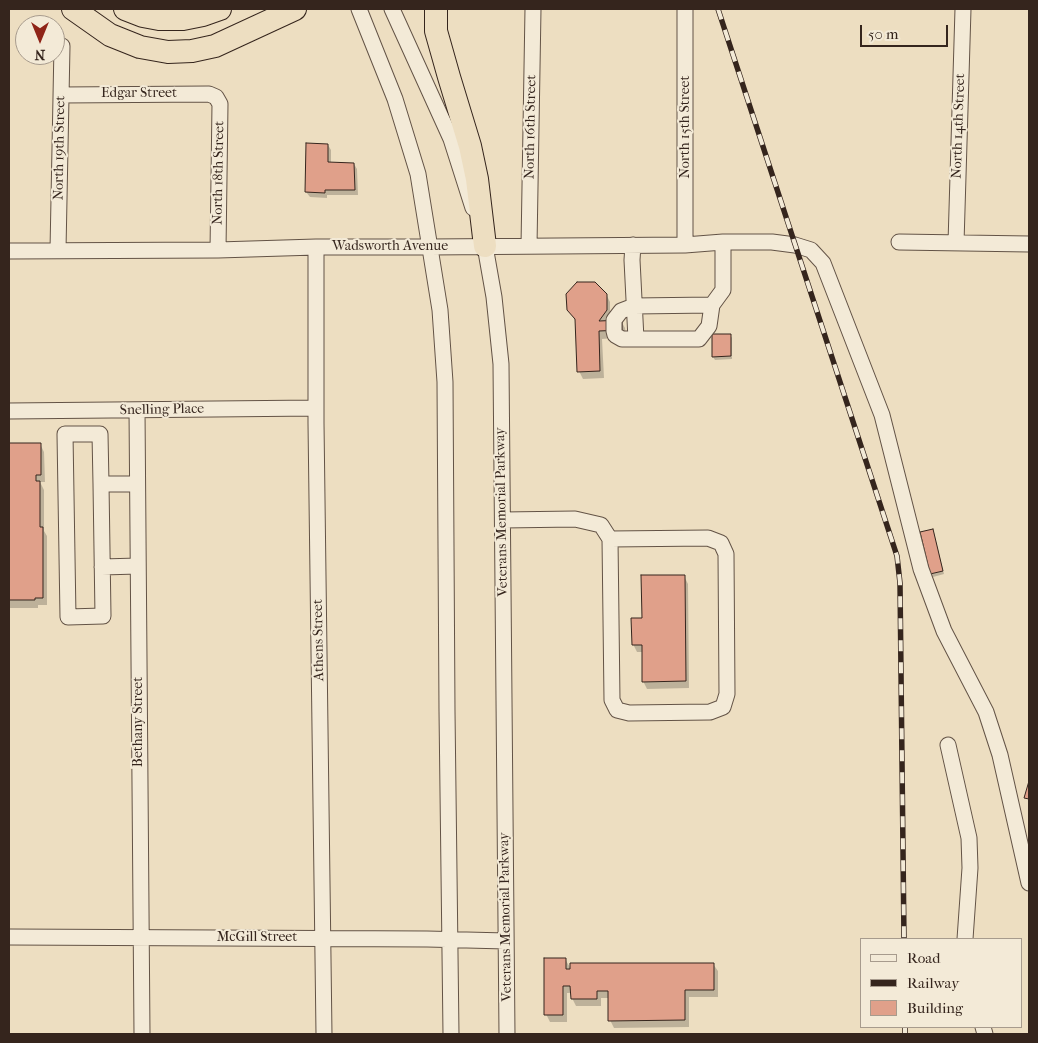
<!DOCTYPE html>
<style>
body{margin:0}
#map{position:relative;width:1038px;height:1043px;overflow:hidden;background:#eddec1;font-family:"IM FELL French Canon",serif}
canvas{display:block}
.frame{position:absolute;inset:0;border:10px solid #35251d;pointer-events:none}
.legend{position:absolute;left:860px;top:938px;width:162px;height:90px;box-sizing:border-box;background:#f3ead7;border:1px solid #a79b8d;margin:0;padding:6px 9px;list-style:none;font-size:15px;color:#35251d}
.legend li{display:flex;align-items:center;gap:10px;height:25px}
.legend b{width:25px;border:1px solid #a79b8d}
.north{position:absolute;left:15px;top:15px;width:50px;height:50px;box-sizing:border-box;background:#f3ead7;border:1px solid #a79b8d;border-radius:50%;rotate:180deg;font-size:14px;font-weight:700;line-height:20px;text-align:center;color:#35251d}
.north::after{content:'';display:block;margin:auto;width:18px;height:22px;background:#8f2418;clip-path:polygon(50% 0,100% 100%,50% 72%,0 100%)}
.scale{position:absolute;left:860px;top:25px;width:88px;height:22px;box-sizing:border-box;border:2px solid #35251d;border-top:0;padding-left:6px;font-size:15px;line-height:18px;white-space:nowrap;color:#35251d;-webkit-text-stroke:4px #f3ead7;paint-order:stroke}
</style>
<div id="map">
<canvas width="1038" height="1043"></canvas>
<div class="frame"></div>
<ul class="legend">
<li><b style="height:6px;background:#f3ead7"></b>Road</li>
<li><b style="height:6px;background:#35251d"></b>Railway</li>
<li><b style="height:14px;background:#e0a08a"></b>Building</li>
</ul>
<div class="north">N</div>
<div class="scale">50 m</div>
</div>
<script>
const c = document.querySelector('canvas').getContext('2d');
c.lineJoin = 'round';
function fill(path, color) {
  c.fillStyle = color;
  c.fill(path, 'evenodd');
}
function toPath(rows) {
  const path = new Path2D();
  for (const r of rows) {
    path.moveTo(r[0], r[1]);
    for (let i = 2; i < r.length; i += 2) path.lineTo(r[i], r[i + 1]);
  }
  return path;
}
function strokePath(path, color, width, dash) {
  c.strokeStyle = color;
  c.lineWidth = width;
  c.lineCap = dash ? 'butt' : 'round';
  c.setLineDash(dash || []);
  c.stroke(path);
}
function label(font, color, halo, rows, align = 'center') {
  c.font = font + ' "IM FELL French Canon",serif';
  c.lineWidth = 4;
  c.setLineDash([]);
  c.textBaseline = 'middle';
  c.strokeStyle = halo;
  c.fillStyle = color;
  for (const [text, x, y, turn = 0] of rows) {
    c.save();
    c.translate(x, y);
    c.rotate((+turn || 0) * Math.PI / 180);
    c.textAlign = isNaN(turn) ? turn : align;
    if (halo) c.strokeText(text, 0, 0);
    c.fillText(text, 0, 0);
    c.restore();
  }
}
fill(toPath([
 [328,145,331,150,331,164,354,164,357,169,358,195,327,195,327,198,310,197,306,192],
 [606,294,610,302,610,318,621,321,625,328,626,337,602,339,604,378,583,379,579,371,576,322,568,309],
 [730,335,732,338,732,359,715,360,713,357],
 [9,444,40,444,44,452,45,482,40,482,44,490,44,531,47,536,47,605,38,605,38,608,9,608],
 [934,533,944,574,933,577,931,574],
 [684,576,688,584,689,688,647,689,643,681,643,652,637,652,633,644,643,619],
 [565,959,571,969,713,964,718,971,718,997,689,997,689,1027,614,1028,610,1020,610,998,601,998,601,1006,576,1006,572,998,572,993,567,993,567,1022,550,1022,546,1014]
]), '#0003');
const building = toPath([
 [306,143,328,144,328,162,354,163,355,190,325,190,325,193,305,192,306,143],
 [577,282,595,282,607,294,607,310,599,321,622,320,622,330,599,331,600,371,577,372,575,319,567,310,566,294,577,282],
 [712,334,731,334,731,356,712,357,712,334],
 [9,443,41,443,41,475,36,475,36,481,40,481,40,527,43,527,43,598,35,598,35,600,9,600,9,443],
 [933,529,943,571,930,574,920,532,933,529],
 [641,575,685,575,686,681,642,682,642,645,632,645,631,618,642,618,641,575],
 [1029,781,1029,799,1024,798,1029,781],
 [544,958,566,958,566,969,570,969,570,963,714,963,714,990,685,990,685,1020,608,1021,608,991,597,991,597,999,571,999,570,986,563,986,563,1015,544,1015,544,958]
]);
fill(building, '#e0a08a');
strokePath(building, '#35251d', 1);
const minor = toPath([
 [359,9,395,99,418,174,440,310,445,382,447,711,451,1034],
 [392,9,451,139,473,208],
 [61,95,209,94,216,97,220,104,218,250],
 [482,237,485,246,494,297,501,364,507,1034],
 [899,242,1029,244],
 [956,243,963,9],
 [633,245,632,260,636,339,699,339,709,326,712,305],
 [685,245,685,9],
 [529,246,533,9],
 [316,247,316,423,324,1034],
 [58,250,62,46],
 [9,251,218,250,316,247,430,247,685,245,723,242,772,242,795,245,811,250,823,263,882,415,921,569,944,631,986,712,1000,755,1029,883],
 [636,339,622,339,615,335,614,331,614,320,621,311,634,306,712,305,723,290,723,242],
 [137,410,142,1034],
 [9,411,316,408],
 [101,484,103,616,68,617,65,434,100,434,101,484,137,484],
 [503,520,575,519,601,525,610,539,612,700,617,710,629,713,710,712,723,707,727,694,726,554,721,543,708,538,610,539],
 [102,567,138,566],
 [948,745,969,838,970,868,965,939],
 [9,937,427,939,506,941],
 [983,1027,985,1034]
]);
const highway = toPath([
 [73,9,110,35,140,47,168,52,192,51,215,46,295,9],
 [125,9,143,16,159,19,183,19,203,15,220,9],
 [436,9,436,31,449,77,470,146,477,179,485,246]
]);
strokePath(minor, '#635346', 17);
strokePath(highway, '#35251d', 24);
strokePath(minor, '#f3ead7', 15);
strokePath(highway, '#eddec1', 22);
const rail = toPath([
 [718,9,897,556,900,583,904,939],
 [905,1027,905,1034]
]);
strokePath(rail, '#35251d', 5.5);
strokePath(rail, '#f3ead7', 4, [11]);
label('14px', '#35251d', '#f3ead7', [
 ["Edgar Street",139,94],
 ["North 14th Street",959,126,-88],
 ["North 16th Street",531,127,-89],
 ["North 15th Street",686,127,-90],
 ["North 19th Street",60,148,-89],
 ["North 18th Street",219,173,-89],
 ["Wadsworth Avenue",390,247],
 ["Snelling Place",162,410,-1],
 ["Veterans Memorial Parkway",502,512,-91],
 ["Athens Street",319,640,-91],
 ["Bethany Street",139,722,-90],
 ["Veterans Memorial Parkway",506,917,-91],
 ["McGill Street",257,938]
]);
</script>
